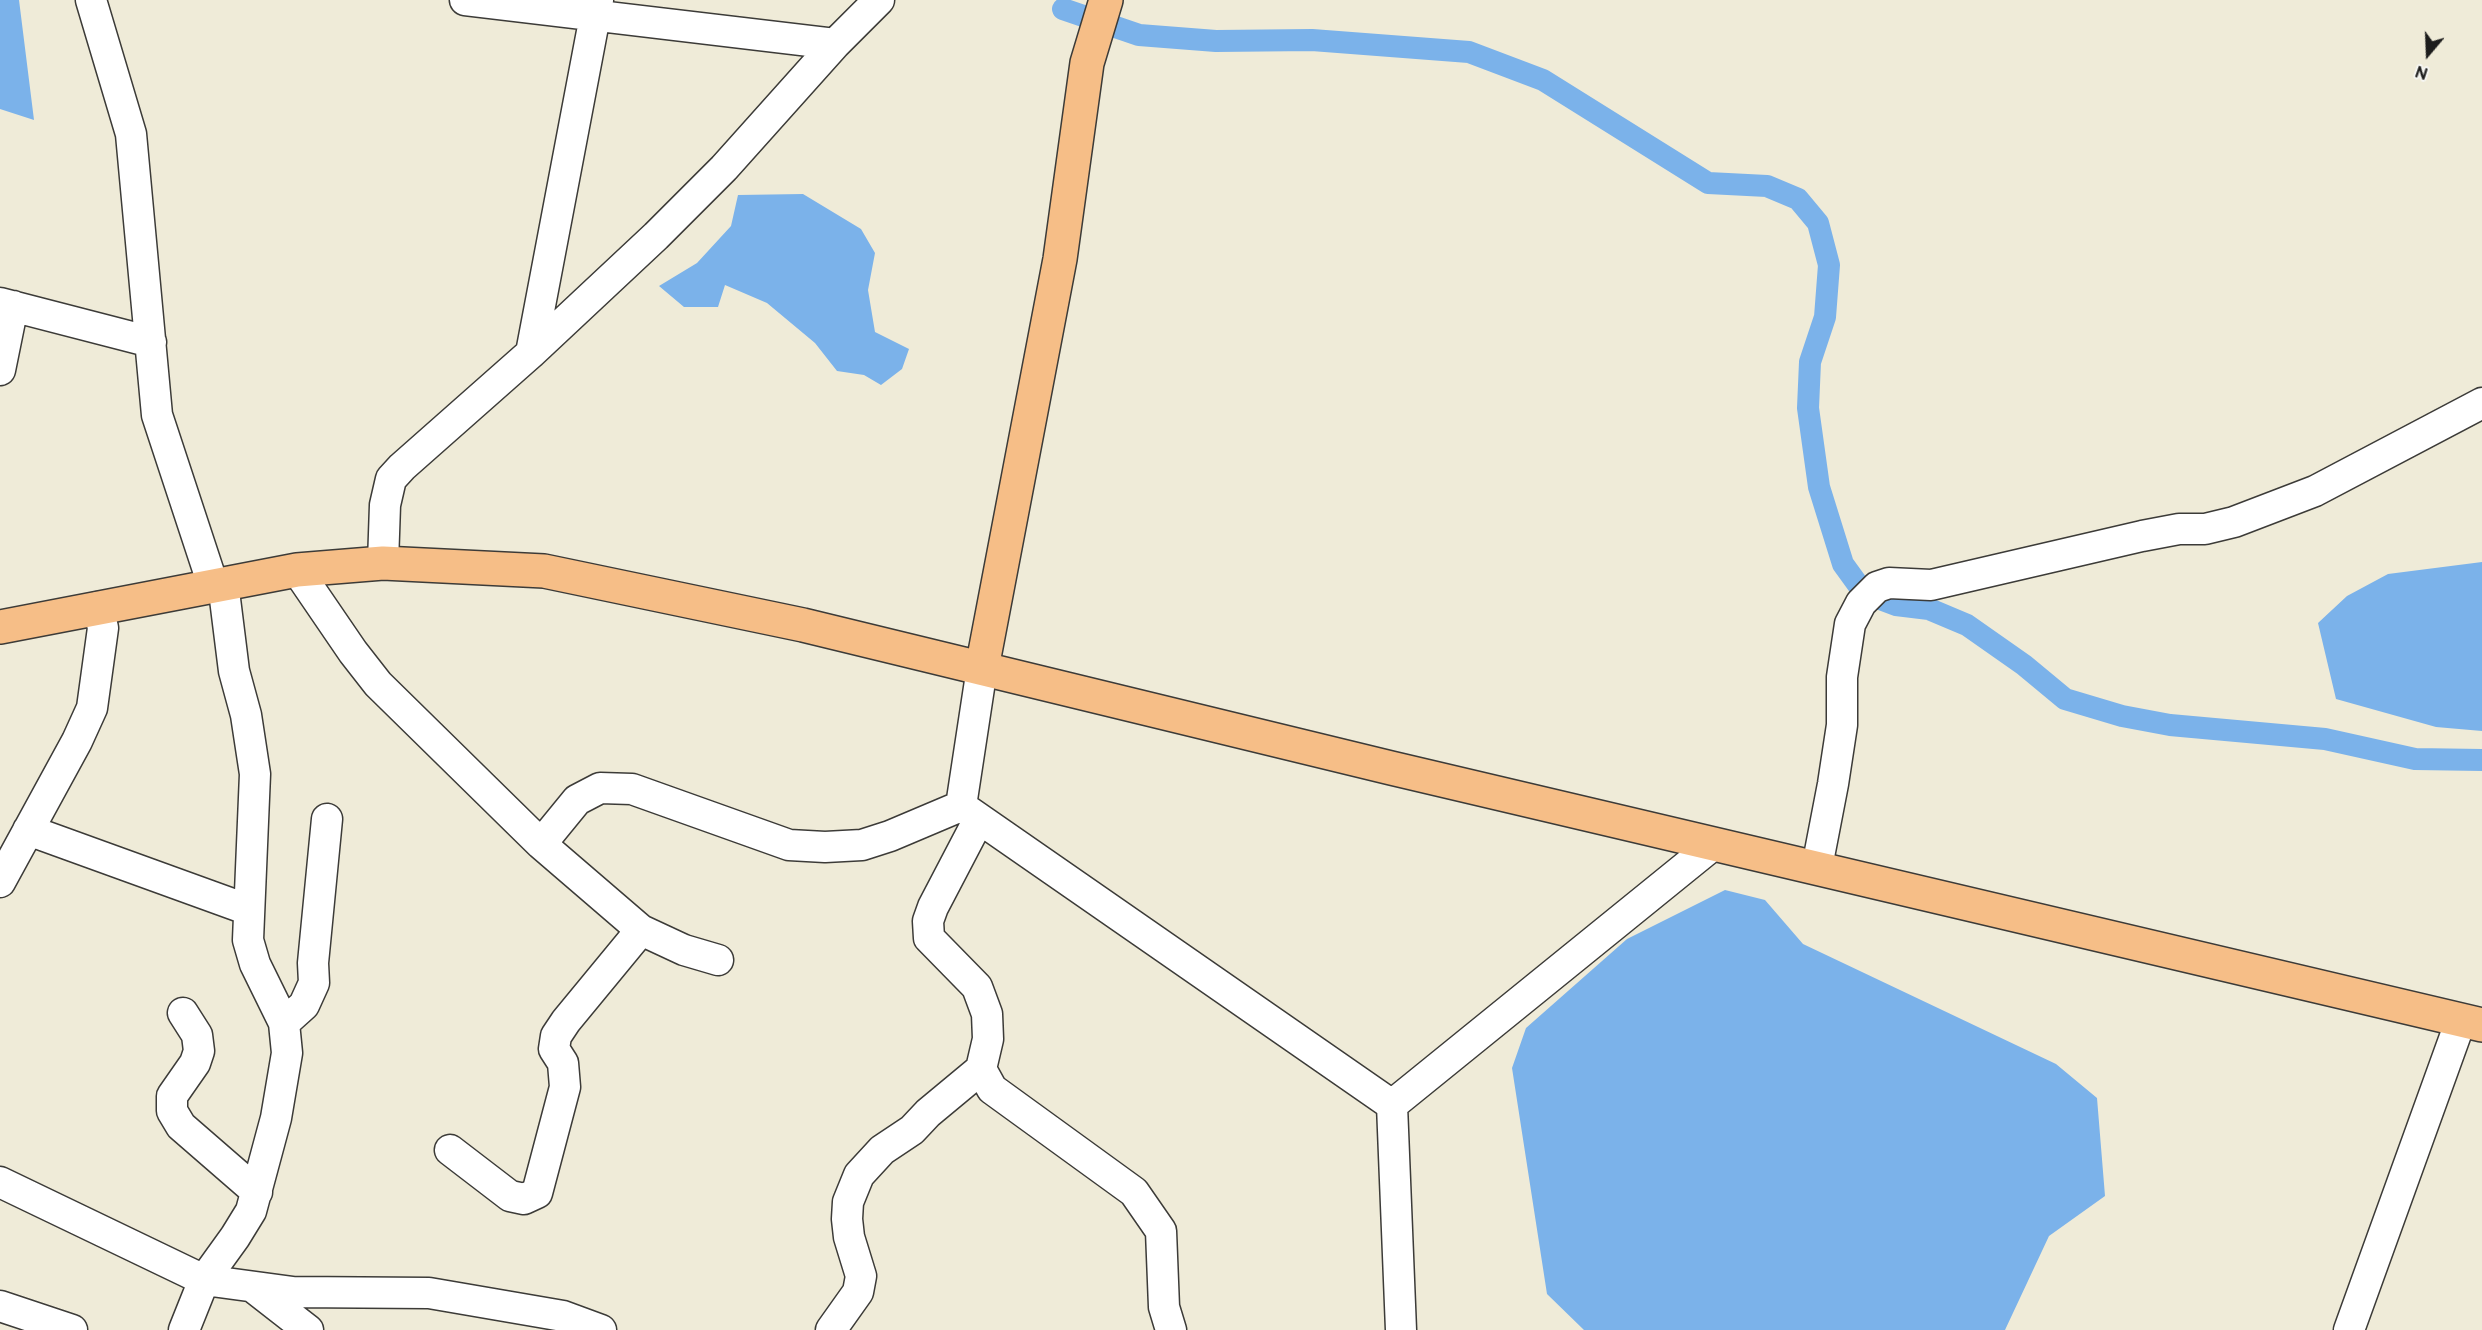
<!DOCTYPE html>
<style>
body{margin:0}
#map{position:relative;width:2482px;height:1330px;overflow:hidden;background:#efebd8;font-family:"Balsamiq Sans",sans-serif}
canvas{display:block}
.north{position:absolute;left:2398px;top:24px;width:60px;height:60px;-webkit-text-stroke:4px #f6f6f2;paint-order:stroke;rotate:199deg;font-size:16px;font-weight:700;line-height:24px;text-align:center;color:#1c1c1c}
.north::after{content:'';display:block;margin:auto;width:21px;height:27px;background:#1c1c1c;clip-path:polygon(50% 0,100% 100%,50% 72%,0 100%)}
</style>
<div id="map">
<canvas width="2482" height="1330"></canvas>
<div class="north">N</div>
</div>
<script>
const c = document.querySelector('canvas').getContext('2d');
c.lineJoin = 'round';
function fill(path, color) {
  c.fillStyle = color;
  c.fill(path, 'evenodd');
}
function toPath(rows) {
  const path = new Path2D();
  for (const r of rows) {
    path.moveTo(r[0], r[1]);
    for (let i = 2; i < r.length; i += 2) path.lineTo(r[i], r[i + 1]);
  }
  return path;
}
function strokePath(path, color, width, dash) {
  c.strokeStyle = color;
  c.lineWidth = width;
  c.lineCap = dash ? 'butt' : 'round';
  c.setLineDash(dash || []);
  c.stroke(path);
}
fill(toPath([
 [0,0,19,0,34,120,0,109],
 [803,194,861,229,875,253,868,290,875,332,909,349,902,369,881,385,864,375,837,371,815,343,767,303,725,285,718,307,684,307,659,286,697,263,731,226,738,195],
 [2482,562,2482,731,2436,727,2336,699,2318,623,2347,596,2388,574],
 [1725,890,1765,900,1803,944,2056,1064,2097,1098,2105,1196,2049,1236,2005,1330,1584,1330,1547,1294,1512,1068,1526,1028,1627,939]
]), '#7bb2ea');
strokePath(toPath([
 [1063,9,1139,35,1216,41,1312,40,1469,52,1543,80,1708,183,1767,186,1798,199,1818,223,1829,265,1825,317,1810,362,1808,408,1819,487,1843,564,1864,593,1896,605,1929,609,1967,625,2024,665,2065,699,2122,716,2170,725,2325,739,2415,759,2482,760]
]), '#7bb2ea', 22);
const minor = toPath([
 [91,0,131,134,157,415,213,585],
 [465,0,835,44],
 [0,303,151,342],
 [531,353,598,0],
 [0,370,13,306],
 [383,563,385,505,391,479,402,467,531,353,656,236,724,168,835,44,879,0],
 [297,570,353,652,378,684,541,844,641,930,684,950,718,960],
 [982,668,961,806,1392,1105,1401,1330],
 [979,819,933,907,928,921,929,938,977,987,987,1014,988,1039,981,1069,992,1089,1134,1192,1161,1231,1164,1307,1171,1330],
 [28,830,249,910],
 [541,844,577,800,600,788,632,789,789,845,825,847,862,845,890,836,961,806],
 [1817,867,1833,784,1842,725,1842,677,1850,624,1861,603,1877,587,1889,583,1931,585,2142,536,2179,529,2205,529,2234,522,2315,491,2482,403],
 [0,882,77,741,92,708,103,628,98,607],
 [183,1013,197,1035,199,1051,195,1063,172,1096,172,1111,181,1126,257,1192],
 [284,1023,304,1005,314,983,313,963,327,819],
 [1392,1105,1714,844],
 [450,1150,510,1196,524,1199,537,1193,565,1087,563,1063,554,1049,556,1036,566,1021,641,930],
 [0,1182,204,1280,293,1292,429,1293,563,1316,601,1330],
 [254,1288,308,1330],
 [0,1306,72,1330],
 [184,1330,204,1280,235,1237,251,1211,276,1118,287,1053,284,1023,255,964,248,940,255,774,246,715,234,671,223,583],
 [831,1330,858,1292,861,1276,849,1237,847,1219,848,1202,859,1175,882,1150,912,1130,928,1113,981,1069],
 [2349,1330,2461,1020]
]);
const major = toPath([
 [0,627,297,570,383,563,544,571,803,625,1391,768,2482,1025],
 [982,668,1060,259,1087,63,1106,0]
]);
strokePath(minor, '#3c3b38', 33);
strokePath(major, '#3c3b38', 36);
strokePath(minor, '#fff', 30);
strokePath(major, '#f6be87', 33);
</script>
